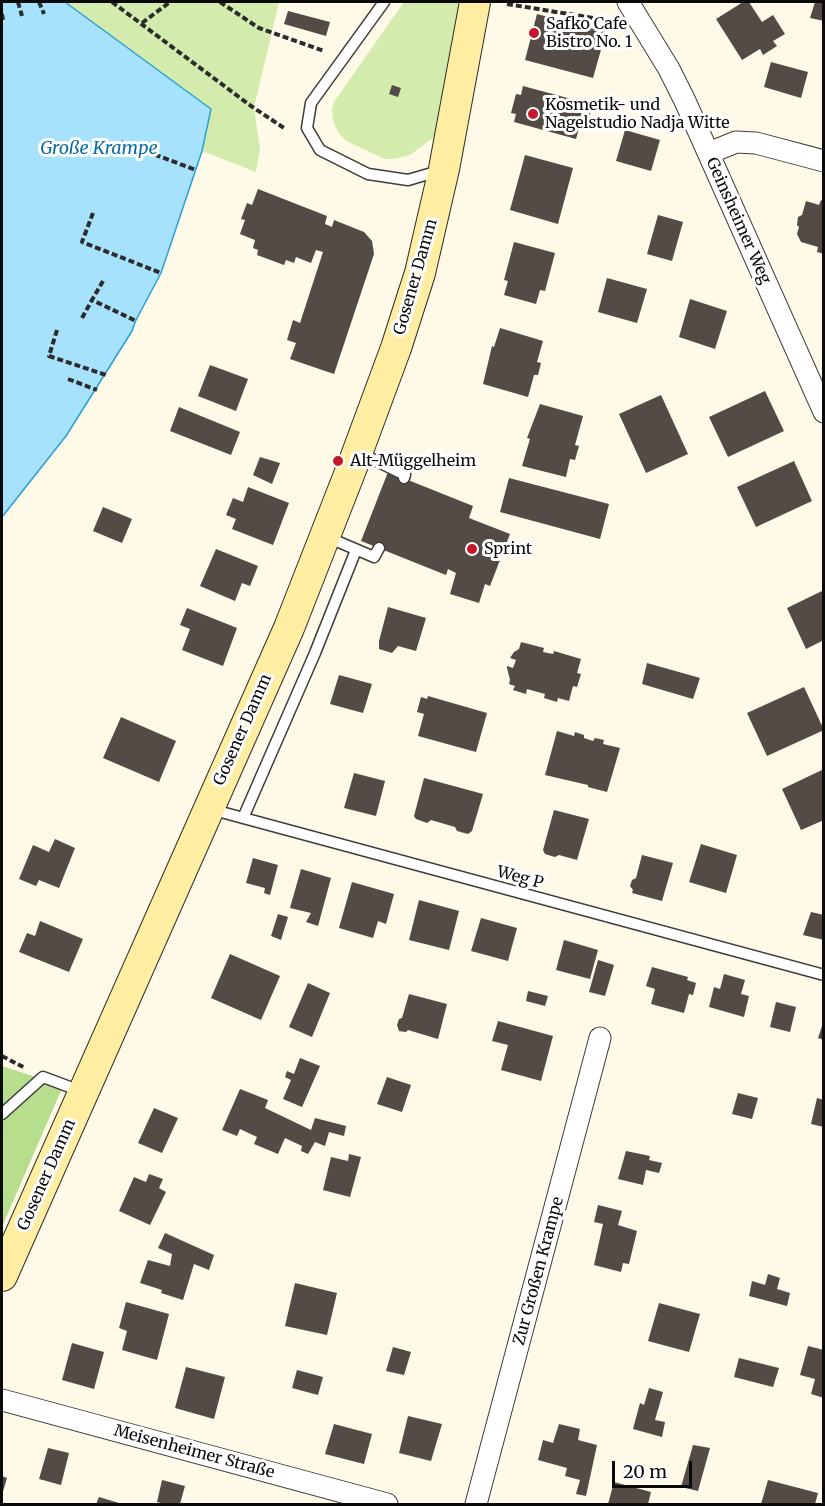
<!DOCTYPE html>
<meta charset="utf-8">
<style>
body{margin:0}
#map{position:relative;width:825px;height:1506px;overflow:hidden;background:#fff9e7;font-family:Merriweather,serif}
canvas{display:block}
.frame{position:absolute;inset:0;border:3px solid #0a0a0a;pointer-events:none}
.scale{position:absolute;left:612px;top:1461px;width:80px;height:27px;box-sizing:border-box;border:3px solid #0a0a0a;border-top:0;padding-left:8px;font-size:18px;line-height:21px;white-space:nowrap;color:#0a0a0a;-webkit-text-stroke:4px #fff;paint-order:stroke}
</style>
<div id="map">
<canvas width="825" height="1506"></canvas>
<div class="frame"></div>
<div class="scale">20 m</div>
</div>
<script>
const c = document.querySelector('canvas').getContext('2d');
c.lineJoin = 'round';
function fill(path, color) {
  c.fillStyle = color;
  c.fill(path, 'evenodd');
}
function toPath(rows) {
  const path = new Path2D();
  for (const r of rows) {
    path.moveTo(r[0], r[1]);
    for (let i = 2; i < r.length; i += 2) path.lineTo(r[i], r[i + 1]);
  }
  return path;
}
function strokePath(path, color, width, dash) {
  c.strokeStyle = color;
  c.lineWidth = width;
  c.lineCap = dash ? 'butt' : 'round';
  c.setLineDash(dash || []);
  c.stroke(path);
}
function label(font, color, halo, rows, align = 'center') {
  c.font = font + ' Merriweather,serif';
  c.lineWidth = 6;
  c.setLineDash([]);
  c.textBaseline = 'middle';
  c.strokeStyle = halo;
  c.fillStyle = color;
  for (const [text, x, y, turn = 0] of rows) {
    c.save();
    c.translate(x, y);
    c.rotate((+turn || 0) * Math.PI / 180);
    c.textAlign = isNaN(turn) ? turn : align;
    if (halo) c.strokeText(text, 0, 0);
    c.fillText(text, 0, 0);
    c.restore();
  }
}
fill(toPath([
 [65,2,279,2,254,108,260,149,256,172,202,151,211,109],
 [404,2,461,2,440,121,433,138,410,155,394,159,385,159,346,141,338,132,333,121,332,109,334,102]
]), '#d3ecae');
fill(toPath([
 [2,1066,63,1086,2,1227]
]), '#b7de8c');
const water = toPath([
 [2,2,65,2,211,109,202,151,161,273,136,320,132,331,66,436,2,517,2,2]
]);
fill(water, '#a7e2fc');
strokePath(water, '#289fd9', 1.5);
fill(toPath([
 [743,2,749,2,762,22,773,15,785,34,773,41,777,46,763,55,760,49,742,60,716,19],
 [815,2,824,2,824,21,810,18],
 [288,11,330,22,326,36,284,24],
 [537,14,606,32,593,78,525,60],
 [771,62,808,72,801,98,764,87],
 [392,85,401,88,398,97,389,94],
 [523,86,586,103,584,110,591,111,586,127,580,125,576,139,514,122,516,114,511,113,516,94,521,95],
 [625,130,660,140,651,171,616,161],
 [525,155,573,168,558,224,510,210],
 [258,189,327,216,325,224,332,227,334,220,364,232,372,241,374,254,334,374,290,359,296,343,287,340,293,320,300,323,323,252,316,250,311,263,296,257,294,263,286,260,284,265,257,255,258,250,253,248,255,240,240,234,245,220,241,219,247,203,252,205],
 [821,200,824,201,824,254,817,252,818,247,801,242,797,234,799,227,797,225,798,217,802,215,806,201,819,205],
 [658,215,683,222,672,261,647,254],
 [514,242,555,253,545,291,540,290,536,304,504,295,508,281,504,280],
 [607,278,647,289,637,323,598,312],
 [690,299,727,311,715,349,679,337],
 [500,328,543,341,537,362,541,363,538,375,534,375,528,397,483,384,492,346,494,347],
 [210,365,248,379,236,411,198,396],
 [765,391,784,431,728,457,709,417],
 [661,395,688,454,646,473,619,414],
 [540,404,583,416,575,445,579,446,575,460,570,459,566,477,522,466,530,439,527,438],
 [179,407,240,432,231,455,170,431],
 [260,457,280,463,272,484,253,475],
 [794,461,812,501,756,527,737,487],
 [388,472,473,506,469,518,510,534,490,586,485,584,479,603,450,594,456,573,448,569,446,575,361,541],
 [509,478,609,504,600,539,500,512],
 [248,487,289,503,273,545,232,529,236,519,226,515,233,498,243,502],
 [103,507,132,519,122,543,93,531],
 [216,549,258,566,250,586,242,583,235,601,200,586],
 [824,590,824,640,806,649,787,608],
 [388,607,426,618,416,651,398,646,392,653,379,649,379,641],
 [187,608,237,628,223,666,182,650,190,629,180,625],
 [521,642,544,648,543,652,553,654,554,651,581,659,577,673,581,674,577,687,573,686,569,701,558,698,557,702,544,698,545,694,527,689,526,694,513,690,515,686,509,684,510,680,507,668,507,666,513,668,516,660,510,658,514,652,519,649],
 [647,663,700,678,693,699,642,684],
 [339,675,372,684,363,713,330,704],
 [804,687,824,730,767,756,747,713],
 [428,696,487,713,476,752,418,736,424,714,417,712,421,697,427,699],
 [121,717,176,741,159,782,103,758],
 [557,731,574,736,575,732,584,735,584,738,593,741,595,738,604,740,603,744,620,748,607,792,588,787,588,785,545,775],
 [824,769,824,820,801,830,782,789],
 [354,773,385,781,376,816,344,808],
 [424,778,483,794,472,831,468,834,457,831,455,827,431,820,427,823,416,819,414,816],
 [554,810,589,819,577,860,559,855,555,857,545,854,543,850],
 [55,839,75,848,59,888,39,880,36,886,19,879,33,845,49,852],
 [701,844,737,855,726,893,689,882],
 [642,855,673,863,662,901,632,893,633,890,630,886,632,880,636,878],
 [253,858,278,865,270,895,264,893,265,888,246,883],
 [301,869,331,878,318,926,306,922,311,913,290,908],
 [352,882,394,894,386,924,378,921,373,938,339,928],
 [419,900,459,911,449,950,409,940],
 [811,912,824,915,824,940,803,935],
 [278,914,288,917,281,940,271,936],
 [481,918,517,928,508,961,471,951],
 [40,921,83,939,69,972,19,952,27,933,35,936],
 [564,940,598,950,590,979,556,970],
 [230,954,280,976,261,1020,211,998],
 [598,960,614,965,605,996,589,992],
 [652,967,688,977,687,980,696,983,693,995,689,994,684,1013,651,1004,655,989,646,986],
 [724,974,745,980,741,994,749,996,744,1017,709,1007,714,987,720,989],
 [308,983,330,993,312,1037,289,1027],
 [528,991,548,996,545,1006,526,1001],
 [409,994,447,1004,438,1039,408,1030,406,1032,399,1031,397,1025,399,1019,402,1018],
 [776,1002,796,1007,790,1032,770,1027],
 [824,1020,824,1040,818,1038],
 [498,1021,553,1036,541,1081,501,1070,508,1045,492,1041],
 [300,1058,320,1066,302,1107,283,1099,291,1080,285,1077,287,1071,294,1074],
 [387,1077,411,1085,402,1112,377,1104],
 [240,1089,268,1100,265,1108,311,1130,315,1118,346,1126,344,1136,329,1132,325,1146,315,1142,308,1154,301,1151,302,1146,285,1138,278,1154,254,1144,257,1137,240,1129,237,1136,222,1130],
 [738,1093,758,1098,752,1119,732,1114],
 [817,1098,824,1100,824,1127,811,1124],
 [154,1108,178,1118,162,1153,138,1143],
 [626,1151,650,1156,649,1160,662,1163,659,1173,646,1170,643,1185,618,1179],
 [349,1154,361,1157,350,1197,323,1190,331,1157,348,1161],
 [149,1174,163,1179,159,1188,166,1192,150,1225,119,1211,134,1177,146,1182],
 [598,1205,622,1211,618,1225,637,1231,629,1264,623,1263,621,1272,594,1265,603,1224,594,1222],
 [165,1233,214,1255,209,1270,194,1264,183,1300,161,1293,162,1290,140,1283,148,1260,170,1266,172,1254,158,1248],
 [768,1274,780,1278,777,1289,790,1293,787,1306,749,1296,752,1281,765,1285],
 [295,1283,337,1293,327,1335,285,1326],
 [126,1302,169,1314,157,1360,122,1350,127,1331,119,1328],
 [659,1303,700,1314,689,1352,648,1341],
 [72,1343,104,1352,94,1389,62,1380],
 [808,1346,824,1350,824,1398,811,1394,815,1379,800,1375],
 [393,1347,411,1352,404,1375,386,1371],
 [739,1358,779,1368,773,1387,734,1377],
 [186,1367,225,1377,214,1419,175,1408],
 [297,1370,323,1377,318,1395,292,1388],
 [649,1388,663,1392,655,1420,665,1422,662,1437,633,1429,640,1403,644,1405],
 [408,1416,442,1424,431,1461,399,1453],
 [334,1424,372,1434,364,1464,325,1454],
 [559,1424,580,1429,578,1440,597,1445,586,1496,576,1494,580,1480,565,1476,567,1468,538,1460,543,1440,553,1443],
 [693,1445,710,1448,698,1491,681,1487],
 [48,1448,69,1453,61,1485,39,1479],
 [2,1476,7,1478,2,1495],
 [162,1480,185,1486,180,1504,166,1504,157,1502],
 [768,1480,818,1493,815,1504,761,1504],
 [614,1482,651,1492,648,1504,608,1504],
 [99,1497,119,1503,118,1504,96,1504]
]), '#544a46');
const service = toPath([
 [384,2,311,103,307,128,320,150,368,174,408,180,439,171],
 [360,453,405,475,404,478],
 [327,537,374,557,379,548],
 [210,809,824,975],
 [243,818,315,653,356,550],
 [2,1114,43,1077,83,1092]
]);
const minor = toPath([
 [628,2,669,69,685,101,824,412],
 [709,153,736,142,756,143,824,161],
 [2,1400,387,1504],
 [476,1504,600,1038]
]);
const secondary = toPath([
 [2,1276,289,628,352,467,396,348,420,273,444,169,475,2]
]);
strokePath(service, '#3d3d3d', 13);
strokePath(minor, '#3d3d3d', 23);
strokePath(secondary, '#2c2c2c', 32);
strokePath(toPath([
 [18,2,22,16],
 [39,2,44,14],
 [112,2,251,106,284,128],
 [220,2,259,28,324,51],
 [507,4,612,21],
 [2,14,3,20],
 [142,23,170,2],
 [121,142,196,170],
 [93,213,82,242,161,273],
 [103,281,92,300,136,321],
 [82,318,92,300],
 [57,330,49,356,106,375],
 [68,379,97,390],
 [2,1056,25,1068]
]), '#2c2c2c', 4, [6, 3]);
strokePath(service, '#fff', 10);
strokePath(minor, '#fff', 21);
strokePath(secondary, '#ffeea2', 30);
for (const [x, y, r, color] of [
 [534,33,6,"#c5182c"],
 [533,114,6,"#c5182c"],
 [338,461,6,"#c5182c"],
 [472,549,6,"#c5182c"]
]) {
  const dot = new Path2D();
  dot.arc(x, y, r, 0, 2 * Math.PI);
  c.fillStyle = color;
  c.fill(dot);
  strokePath(dot, '#fff', 2);
}
label('16px', '#0a0a0a', '#fff', [
 ["Safko Cafe",546,24],
 ["Bistro No. 1",546,42],
 ["Kosmetik- und",545,105],
 ["Nagelstudio Nadja Witte",545,123],
 ["Alt-Müggelheim",350,461],
 ["Sprint",484,549]
], 'left');
label('16px', '#0a0a0a', '#fff', [
 ["Geinsheimer Weg",738,221,66],
 ["Gosener Damm",416,277,-74],
 ["Gosener Damm",243,730,-66],
 ["Weg P",520,878,15],
 ["Gosener Damm",47,1175,-66],
 ["Zur Großen Krampe",539,1271,-75],
 ["Meisenheimer Straße",194,1452,15]
]);
label('italic 18px', '#0a6ca5', '#fff', [
 ["Große Krampe",99,149]
]);
</script>
